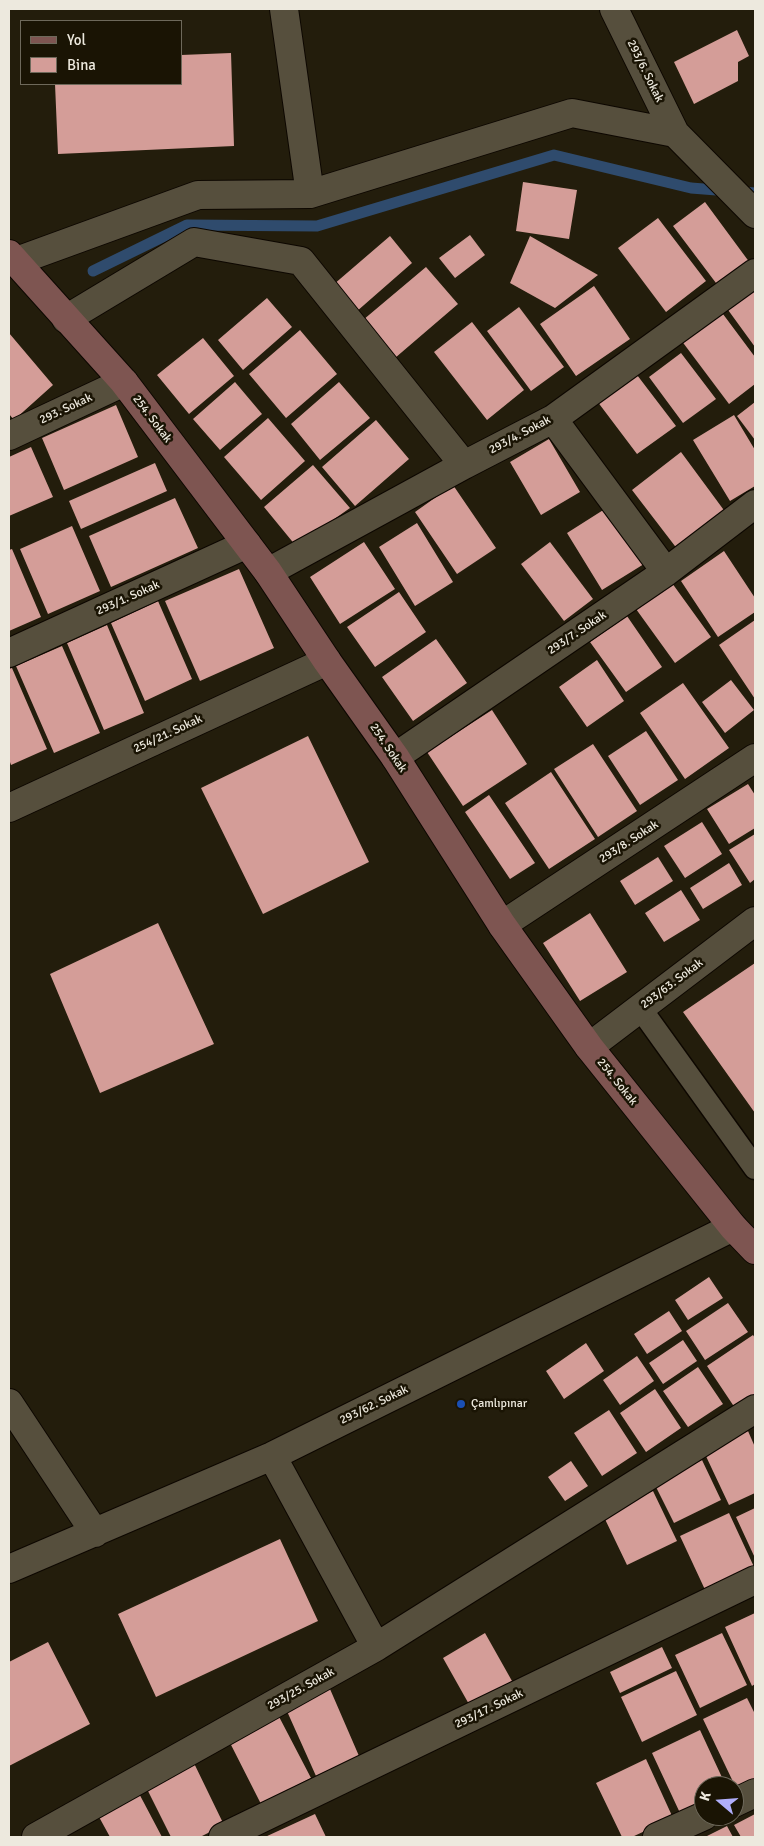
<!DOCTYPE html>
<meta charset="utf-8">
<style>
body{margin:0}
#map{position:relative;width:764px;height:1846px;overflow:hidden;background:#231d0c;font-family:Signika,sans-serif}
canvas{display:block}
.frame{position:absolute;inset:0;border:10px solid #ede9de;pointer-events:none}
.legend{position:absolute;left:20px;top:20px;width:162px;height:65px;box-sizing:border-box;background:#1a1404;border:1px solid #6e695b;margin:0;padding:6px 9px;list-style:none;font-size:15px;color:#ede9de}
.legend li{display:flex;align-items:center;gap:10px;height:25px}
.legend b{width:25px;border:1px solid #6e695b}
.north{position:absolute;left:694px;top:1776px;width:50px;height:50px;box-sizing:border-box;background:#1a1404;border:1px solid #6e695b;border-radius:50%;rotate:288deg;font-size:14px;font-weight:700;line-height:20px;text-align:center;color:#ede9de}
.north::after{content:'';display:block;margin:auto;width:18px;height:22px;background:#b0aefa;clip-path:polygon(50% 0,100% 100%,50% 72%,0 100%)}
</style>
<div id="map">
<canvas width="764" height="1846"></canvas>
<div class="frame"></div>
<ul class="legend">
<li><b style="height:6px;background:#7e5551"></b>Yol</li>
<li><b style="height:14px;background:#d49d98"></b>Bina</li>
</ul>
<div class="north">K</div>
</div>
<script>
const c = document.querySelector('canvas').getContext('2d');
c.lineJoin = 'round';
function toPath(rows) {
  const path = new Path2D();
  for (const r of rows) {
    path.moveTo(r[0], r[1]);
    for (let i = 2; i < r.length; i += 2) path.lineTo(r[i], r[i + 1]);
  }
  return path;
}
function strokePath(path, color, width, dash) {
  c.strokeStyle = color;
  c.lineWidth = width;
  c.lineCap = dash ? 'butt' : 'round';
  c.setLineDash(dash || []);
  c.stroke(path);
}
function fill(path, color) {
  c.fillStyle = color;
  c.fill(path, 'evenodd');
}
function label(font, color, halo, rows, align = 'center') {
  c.font = font + ' Signika,sans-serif';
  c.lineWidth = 5;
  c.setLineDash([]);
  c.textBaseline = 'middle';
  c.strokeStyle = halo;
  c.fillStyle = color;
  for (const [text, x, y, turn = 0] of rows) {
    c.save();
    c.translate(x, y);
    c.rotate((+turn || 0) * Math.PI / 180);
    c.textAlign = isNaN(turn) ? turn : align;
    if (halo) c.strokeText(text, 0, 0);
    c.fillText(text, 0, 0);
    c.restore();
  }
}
strokePath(toPath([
 [93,271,187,225,317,226,554,155,691,188,755,193]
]), '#2f4b6d', 11);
fill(toPath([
 [737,30,749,56,738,62,738,81,694,104,674,62],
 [231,53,234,146,58,154,55,84,181,84,181,55],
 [523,182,577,190,569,239,516,231],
 [705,202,750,263,719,287,673,226],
 [658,218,706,281,666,312,618,248],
 [470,235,485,255,455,278,439,258],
 [390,236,412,263,356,312,333,285],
 [530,236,598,275,555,308,510,283],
 [426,267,458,304,395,358,363,320],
 [755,278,755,347,723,303],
 [594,286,630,339,576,376,540,324],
 [267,298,292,327,243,370,218,340],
 [519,307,564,367,531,391,487,331],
 [720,310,755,357,755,384,729,404,681,340],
 [472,322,524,390,487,420,434,352],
 [300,330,337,374,286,418,249,374],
 [9,333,53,385,14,420,9,414],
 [203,338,234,376,189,414,157,375],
 [681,353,716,399,683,423,649,377],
 [634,371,676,426,637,454,597,401],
 [235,382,262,414,220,450,193,419],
 [339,382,370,418,320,460,291,424],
 [755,402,755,440,737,416],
 [116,405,138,457,64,490,42,438],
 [734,415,755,450,755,486,730,501,693,440],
 [268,418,305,461,261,500,224,457],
 [376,420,409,459,355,506,322,467],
 [549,439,580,492,541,515,510,462],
 [31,447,53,497,9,516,9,457],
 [681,452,726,513,678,550,632,490],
 [155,463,167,491,81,529,69,501],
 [313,465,350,508,296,546,264,507],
 [453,485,496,548,457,574,415,512],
 [175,498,198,548,111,587,89,536],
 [608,507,644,564,602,590,567,533],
 [417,523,453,582,415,606,379,547],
 [72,526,100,591,48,614,20,549],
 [364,542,395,589,340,624,310,577],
 [550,542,593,599,564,621,521,564],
 [12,549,41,617,9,631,9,550],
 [724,551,755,598,755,612,718,637,681,581],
 [239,569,274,648,200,681,165,601],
 [672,583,711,637,675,663,636,609],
 [399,592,426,632,375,667,347,627],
 [158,601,192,679,145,701,111,623],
 [627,616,662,667,626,692,590,642],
 [755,620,755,699,719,645],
 [107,625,144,713,104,730,67,643],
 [436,639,467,683,413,721,382,677],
 [62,646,100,733,54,753,16,666],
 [597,660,624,701,587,727,559,687],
 [12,668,47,749,11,765,9,759,9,669],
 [731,680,754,710,725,733,702,702],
 [683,683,729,748,685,779,640,713],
 [492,710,527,764,463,806,427,752],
 [646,731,678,780,640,805,608,756],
 [308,736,369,862,263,914,201,788],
 [593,744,637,811,598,837,554,769],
 [551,772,595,839,549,869,505,803],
 [748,784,755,795,755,828,729,844,707,809],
 [489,795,535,863,510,879,465,812],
 [702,822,722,854,685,878,664,846],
 [755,834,755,879,750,883,729,850],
 [658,857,673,881,635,905,620,881],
 [729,863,742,885,703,909,690,888],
 [681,890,700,920,664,942,645,913],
 [590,913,627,972,580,1001,543,943],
 [158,923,214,1044,100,1093,50,974],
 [755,963,755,1113,683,1012],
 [709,1277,723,1298,688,1320,675,1300],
 [728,1303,748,1332,705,1360,686,1331],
 [669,1311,682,1331,647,1354,634,1334],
 [753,1335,755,1338,755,1394,735,1408,707,1366],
 [683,1340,697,1361,663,1384,649,1363],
 [586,1343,604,1371,564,1399,546,1371],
 [637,1356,654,1381,620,1405,603,1380],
 [698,1367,723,1404,688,1427,663,1391],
 [655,1389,681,1428,646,1452,620,1413],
 [609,1410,637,1453,602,1476,574,1433],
 [748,1431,755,1447,755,1493,729,1505,704,1452],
 [702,1460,721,1500,674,1523,654,1483],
 [571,1461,588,1486,565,1501,548,1477],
 [653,1491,677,1541,627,1565,603,1515],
 [755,1508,755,1558,736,1517],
 [729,1513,755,1569,707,1594,680,1536],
 [280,1539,318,1621,156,1697,118,1614],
 [755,1613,755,1684,752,1686,725,1627],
 [485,1633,512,1681,470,1706,443,1658],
 [722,1633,747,1685,700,1708,675,1655],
 [48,1642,90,1724,9,1766,9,1662],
 [662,1647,672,1668,620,1693,610,1672],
 [676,1671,697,1715,642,1742,621,1697],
 [330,1689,359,1756,316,1776,286,1709],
 [747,1698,755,1714,755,1781,737,1790,703,1719],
 [275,1709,311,1778,261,1804,226,1735],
 [700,1730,726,1786,704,1786,704,1802,680,1813,652,1753],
 [191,1757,224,1825,200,1837,171,1837,143,1781],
 [646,1759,673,1818,632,1837,622,1837,596,1783],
 [134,1784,162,1837,110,1837,93,1806],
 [315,1814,326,1837,265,1837],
 [755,1814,755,1837,741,1837,734,1825],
 [727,1826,733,1837,705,1837]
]), '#d49d98');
const lane = toPath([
 [640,1008,755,1168]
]);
const street = toPath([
 [284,9,310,194],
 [614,9,675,133],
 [14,262,198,195,310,194,572,113,675,133,755,214],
 [66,319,194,242,301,261,464,465],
 [553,419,666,572],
 [9,436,124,382],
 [268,572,464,465,553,419,755,273],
 [9,653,247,544],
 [395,757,666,572,755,504],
 [9,808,327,661],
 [502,925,755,758],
 [589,1047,755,921],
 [9,1403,95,1533],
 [9,1569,272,1456,733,1227],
 [376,1647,755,1409],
 [734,1803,755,1793],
 [36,1837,376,1647,272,1456],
 [223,1837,755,1580],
 [657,1837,704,1816]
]);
const secondary = toPath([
 [9,254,124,382,268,572,327,661,395,757,502,925,589,1047,733,1227,755,1250]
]);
strokePath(lane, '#0d0700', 25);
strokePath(street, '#0d0700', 30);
strokePath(secondary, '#0d0700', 30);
strokePath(lane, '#564f3d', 22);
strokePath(street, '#564f3d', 28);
strokePath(secondary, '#7e5551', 28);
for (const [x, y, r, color] of [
 [461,1404,5,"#1a4fb4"]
]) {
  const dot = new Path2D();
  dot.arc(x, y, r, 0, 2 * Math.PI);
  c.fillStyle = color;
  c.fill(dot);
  strokePath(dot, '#1a1404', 2);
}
label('12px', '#ede9de', '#1a1404', [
 ["293/6. Sokak",645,71,64],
 ["293. Sokak",66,409,-25],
 ["254. Sokak",152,419,53],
 ["293/4. Sokak",520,435,-28],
 ["293/1. Sokak",128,598,-24],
 ["293/7. Sokak",577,633,-34],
 ["254/21. Sokak",168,734,-25],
 ["254. Sokak",388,748,56],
 ["293/8. Sokak",629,842,-33],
 ["293/63. Sokak",672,984,-37],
 ["254. Sokak",617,1082,51],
 ["293/62. Sokak",374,1405,-26],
 ["293/25. Sokak",301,1689,-29],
 ["293/17. Sokak",489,1709,-26]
]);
label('12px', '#ede9de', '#1a1404', [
 ["Çamlıpınar",471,1404]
], 'left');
</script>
